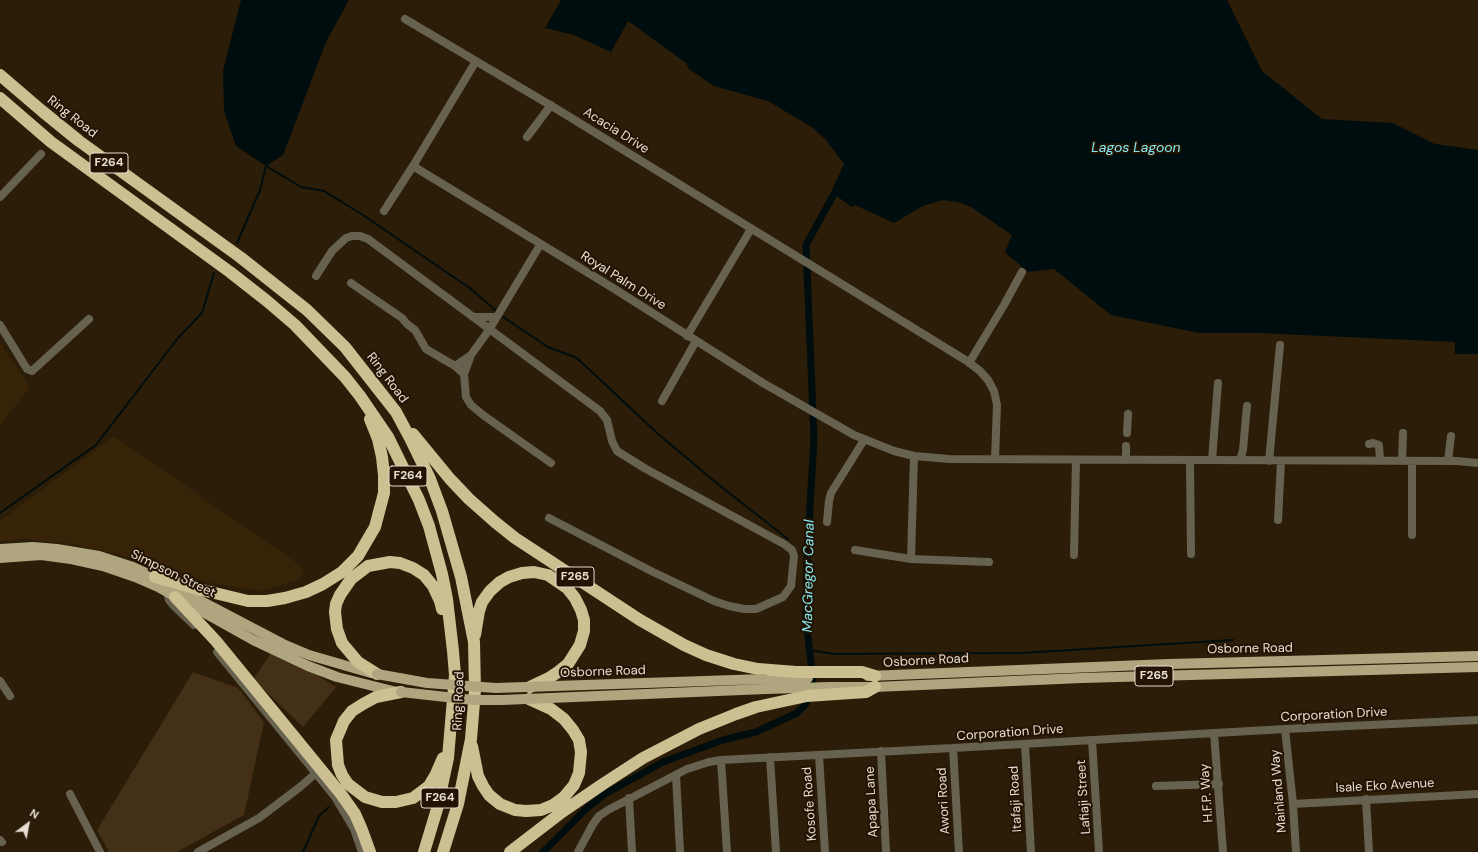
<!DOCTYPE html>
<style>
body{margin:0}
#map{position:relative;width:1478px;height:852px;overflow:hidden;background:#2b1d08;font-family:"DM Sans",sans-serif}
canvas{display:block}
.north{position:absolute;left:8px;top:804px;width:40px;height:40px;-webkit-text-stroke:3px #221302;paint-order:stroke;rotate:32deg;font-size:11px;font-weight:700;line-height:16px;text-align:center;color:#e7ddd1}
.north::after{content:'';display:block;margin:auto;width:14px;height:18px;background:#e7ddd1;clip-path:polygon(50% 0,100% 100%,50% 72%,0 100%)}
</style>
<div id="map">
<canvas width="1478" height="852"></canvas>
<div class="north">N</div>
</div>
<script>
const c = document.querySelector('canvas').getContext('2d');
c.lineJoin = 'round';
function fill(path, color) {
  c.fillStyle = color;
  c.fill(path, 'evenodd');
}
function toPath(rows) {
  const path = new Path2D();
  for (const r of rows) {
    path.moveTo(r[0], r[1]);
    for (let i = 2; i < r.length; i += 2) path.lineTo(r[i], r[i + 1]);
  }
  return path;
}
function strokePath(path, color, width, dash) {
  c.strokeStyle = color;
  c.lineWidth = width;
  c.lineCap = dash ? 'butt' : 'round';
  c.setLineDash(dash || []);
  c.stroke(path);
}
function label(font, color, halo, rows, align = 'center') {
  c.font = font + ' "DM Sans",sans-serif';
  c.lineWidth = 4;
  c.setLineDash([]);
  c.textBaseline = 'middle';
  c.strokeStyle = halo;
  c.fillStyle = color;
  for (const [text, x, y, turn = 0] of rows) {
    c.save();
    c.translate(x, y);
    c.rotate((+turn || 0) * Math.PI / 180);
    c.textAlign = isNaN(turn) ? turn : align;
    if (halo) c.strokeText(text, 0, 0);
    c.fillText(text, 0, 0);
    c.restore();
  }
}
fill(toPath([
 [0,343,30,387,0,426],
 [114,436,304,568,300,579,263,591,215,584,166,573,125,556,72,544,26,539,0,541,0,521]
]), '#362308');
fill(toPath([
 [274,649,336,687,303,727,253,679],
 [193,672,238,688,264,722,244,815,177,852,109,852,97,830]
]), '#433017');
fill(toPath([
 [241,0,349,0,326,42,283,155,266,166,236,146,224,111,223,71],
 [561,0,1227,0,1262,71,1322,119,1393,123,1435,144,1478,150,1478,354,1455,354,1455,342,1259,333,1199,333,1111,315,1054,269,1028,272,1005,252,1012,235,971,207,958,202,942,200,923,206,894,223,855,205,852,207,831,192,844,164,826,140,813,128,768,101,714,86,689,69,686,63,628,21,611,52,574,35,545,28]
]), '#000d0e');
strokePath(toPath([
 [237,243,260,190,266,166,301,187,324,191,363,215,471,289,495,310],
 [503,317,548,347,577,358,657,433,719,485,788,539],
 [0,513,96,445,178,338,202,313,214,273],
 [809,650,835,654,1022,653,1233,640],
 [303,852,319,816,329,807]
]), '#000d0e', 2);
strokePath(toPath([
 [543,852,587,808,605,794,663,762,723,740,756,732,797,713,805,705,812,692,813,680,806,620,807,557,814,439,806,245,834,194]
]), '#000d0e', 7);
strokePath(toPath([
 [405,19,560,111,967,361,980,371,988,380,994,391,997,405,995,459],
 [527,137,551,105],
 [413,166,613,288,763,383,854,435,894,451,914,456,949,459,1457,461,1478,463],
 [0,197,41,154],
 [384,211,413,166,476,61],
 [316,276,332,251,346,238,352,236,360,236,368,239,600,411,607,420,612,441,617,451,646,469,784,544,792,550,794,556,791,586,783,597,756,609,744,609,729,606,714,601,651,571,549,518],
 [351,283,402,318,407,324,415,330,426,349,455,366,464,374,466,397,471,405,483,415,551,463],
 [474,317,496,317],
 [0,325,27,369,32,371,89,319],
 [687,336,751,229],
 [969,363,1004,305,1022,272],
 [455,366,471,355],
 [464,374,471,355,489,330,540,245],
 [662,401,696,341],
 [1127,433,1128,414],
 [1369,444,1373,443,1379,445,1380,461],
 [1126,446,1126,460],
 [1190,460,1191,554],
 [1212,460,1218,383],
 [1240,460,1243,450,1247,406],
 [1269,461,1280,345],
 [1402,461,1403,433],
 [1448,461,1451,436],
 [1278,520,1281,461],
 [827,522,829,501,831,493,864,440],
 [1412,535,1412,461],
 [855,550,911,559,989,562],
 [1074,555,1076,460],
 [911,559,914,456],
 [167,592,169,600,173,605,194,625],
 [217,652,335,797,354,829,362,852],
 [0,681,10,696],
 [1285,729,1293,804,1296,852],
 [1214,733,1223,852],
 [1092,740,1099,852],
 [1025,744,1031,852],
 [953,748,959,852],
 [881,751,886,852],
 [819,755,825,852],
 [770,757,776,852],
 [721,760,727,852],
 [676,775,680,852],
 [1156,786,1219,784],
 [70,794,100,852],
 [629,798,632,852],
 [1366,799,1369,852],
 [1293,804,1478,794],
 [0,840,2,842],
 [198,852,259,818,300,787,316,773],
 [578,852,593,824,599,816,608,810,687,769,709,762,721,760,953,748,1285,729,1478,720]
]), '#676250', 8);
strokePath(toPath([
 [0,549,33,547,57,549,99,556,133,567,155,577,283,644,309,655,371,673],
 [0,558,41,555,71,559,103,566,135,577,158,587,253,640,308,666,337,677,397,692],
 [868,676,1169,664,1478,656],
 [764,679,808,678],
 [766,689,829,687,875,687,1082,678,1478,667]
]), '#afa57e', 10);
strokePath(toPath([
 [0,75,42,111,79,141,240,257,307,310,345,347,396,412,411,440,430,479,442,511,461,577,474,642,475,690,471,739,458,804,443,852],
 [0,98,51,142,230,272,267,301,295,325,345,377,360,396,388,437,419,500,429,526,442,574,447,599,453,651,455,675,448,758,437,809,424,852],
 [413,434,450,479,469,499,495,522,515,538,640,620,684,645,706,655,734,664,758,669,796,672,862,672,875,676],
 [155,577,198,589,248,601,267,601,285,598,306,592,323,584,342,572,358,556,375,527,384,493,384,475,382,457,378,439,370,419],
 [175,597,216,641,341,794,355,814,362,830,370,852],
 [475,635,479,611,482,602,490,591,500,582,509,577,522,573,534,572,548,575,567,588,575,598,581,610,584,620,584,631,580,645,568,664,558,672,549,678,530,687],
 [377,674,358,662,342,643,337,629,335,612,336,604,340,595,351,579,368,566,390,562,400,563,413,568,424,575,433,586,440,601,442,609],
 [401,692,376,697,363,704,352,711,344,721,336,740,338,765,342,775,348,784,365,797,382,802,396,802,413,798,429,786,436,774,443,758],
 [472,746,478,776,483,786,489,795,500,804,515,810,526,811,541,810,553,805,564,797,574,785,579,773,581,752,579,740,573,730,564,719,551,709,529,699],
 [510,852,562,812,603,784,643,758,699,729,736,714,756,707,807,696,866,692,875,687]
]), '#ccbf91', 12);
strokePath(toPath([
 [377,674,427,683,496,688,764,679],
 [401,692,473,700,502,700,766,689]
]), '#afa57e', 10);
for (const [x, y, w] of [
 [109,163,38],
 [408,476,38],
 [575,577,38],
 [1154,676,38],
 [440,798,38]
]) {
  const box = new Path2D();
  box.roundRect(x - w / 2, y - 10, w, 20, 3);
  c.fillStyle = '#221302';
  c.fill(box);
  strokePath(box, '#e7ddd1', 1);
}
label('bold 12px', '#e7ddd1', null, [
 ["F264",109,163],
 ["F264",408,476],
 ["F265",575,577],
 ["F265",1154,676],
 ["F264",440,798]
]);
label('13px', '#e7ddd1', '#221302', [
 ["Ring Road",72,117,38],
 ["Acacia Drive",616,131,32],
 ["Royal Palm Drive",623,281,32],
 ["Ring Road",387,378,53],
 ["Simpson Street",173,574,26],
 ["Osborne Road",1250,649,-1],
 ["Osborne Road",926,661,-3],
 ["Osborne Road",603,672,-2],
 ["Ring Road",459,701,-88],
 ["Corporation Drive",1334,715,-3],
 ["Corporation Drive",1010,733,-4],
 ["Isale Eko Avenue",1385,786,-3],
 ["Mainland Way",1279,791,-95],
 ["H.F.P. Way",1207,793,-94],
 ["Lafiaji Street",1084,797,-94],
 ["Itafaji Road",1016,799,-93],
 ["Awori Road",944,801,-93],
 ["Apapa Lane",872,802,-93],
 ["Kosofe Road",810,804,-94]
]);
label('italic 14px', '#85e8f1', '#221302', [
 ["Lagos Lagoon",1136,148],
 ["MacGregor Canal",809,576,-89]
]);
</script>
